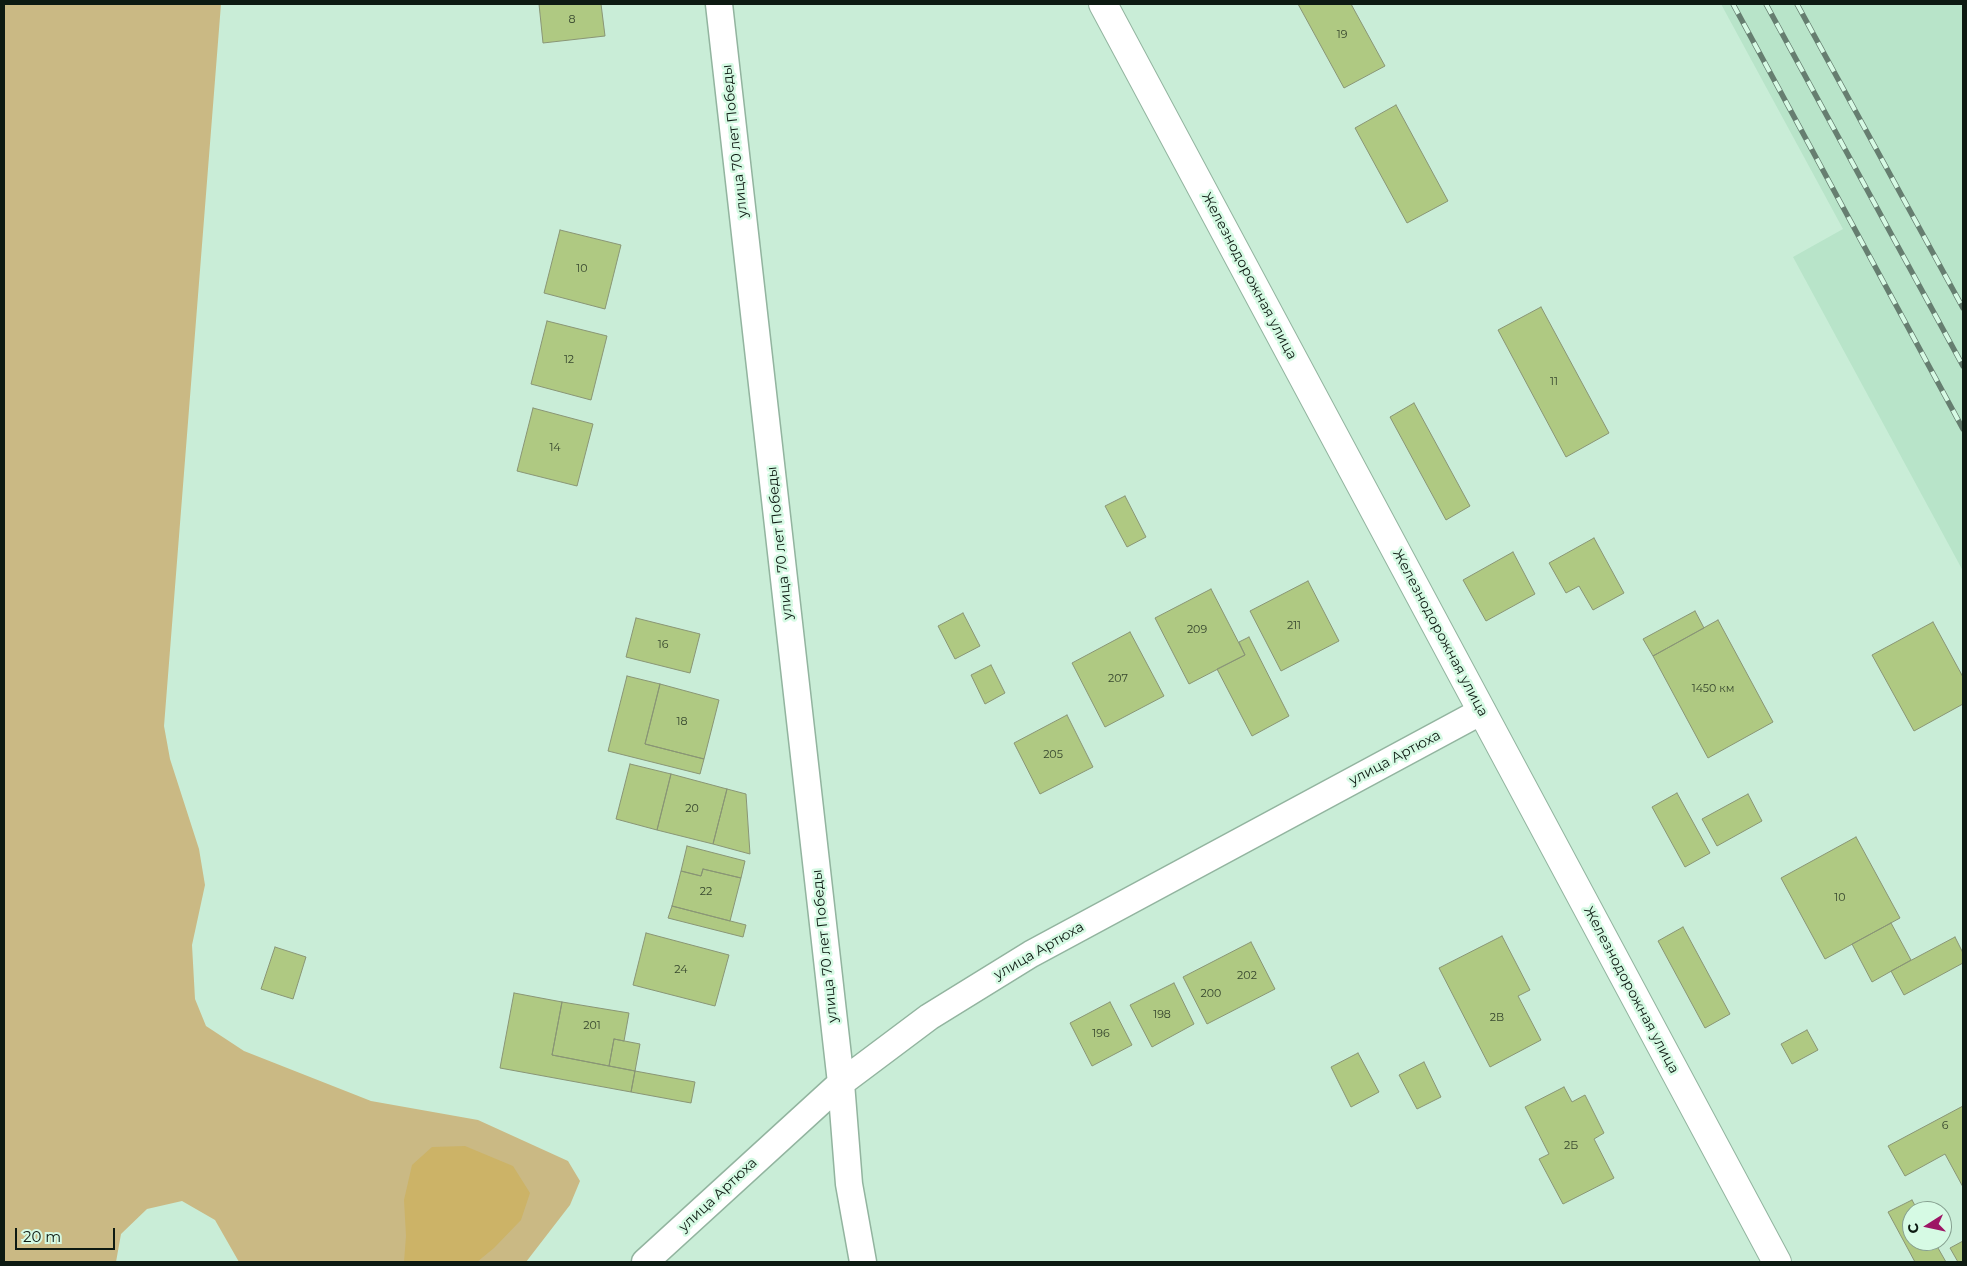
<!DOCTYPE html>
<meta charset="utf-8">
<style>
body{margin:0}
#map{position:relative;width:1967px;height:1266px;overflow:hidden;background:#c9edd7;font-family:Montserrat,sans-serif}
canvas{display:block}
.frame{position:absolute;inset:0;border:5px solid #0d1a12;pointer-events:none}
.north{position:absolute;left:1902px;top:1201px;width:50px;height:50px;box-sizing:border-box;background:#d6fae4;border:1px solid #86a090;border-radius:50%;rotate:260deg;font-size:14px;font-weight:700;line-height:20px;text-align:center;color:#0d1a12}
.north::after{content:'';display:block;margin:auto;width:18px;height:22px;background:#9d1565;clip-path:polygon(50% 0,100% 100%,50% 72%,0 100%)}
.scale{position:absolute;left:15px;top:1228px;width:100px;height:22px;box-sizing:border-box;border:2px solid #0d1a12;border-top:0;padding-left:6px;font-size:15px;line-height:18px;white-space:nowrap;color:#0d1a12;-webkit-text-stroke:4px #d6fae4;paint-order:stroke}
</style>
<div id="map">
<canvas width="1967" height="1266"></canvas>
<div class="frame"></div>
<div class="north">С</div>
<div class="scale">20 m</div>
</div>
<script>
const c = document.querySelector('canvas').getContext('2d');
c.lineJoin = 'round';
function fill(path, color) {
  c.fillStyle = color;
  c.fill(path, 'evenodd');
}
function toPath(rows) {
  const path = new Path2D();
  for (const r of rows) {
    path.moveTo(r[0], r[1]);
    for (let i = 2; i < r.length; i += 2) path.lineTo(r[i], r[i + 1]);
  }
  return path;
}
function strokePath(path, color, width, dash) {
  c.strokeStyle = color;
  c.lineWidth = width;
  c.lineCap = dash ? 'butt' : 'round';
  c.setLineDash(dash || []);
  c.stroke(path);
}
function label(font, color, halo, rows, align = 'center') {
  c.font = font + ' Montserrat,sans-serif';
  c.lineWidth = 5;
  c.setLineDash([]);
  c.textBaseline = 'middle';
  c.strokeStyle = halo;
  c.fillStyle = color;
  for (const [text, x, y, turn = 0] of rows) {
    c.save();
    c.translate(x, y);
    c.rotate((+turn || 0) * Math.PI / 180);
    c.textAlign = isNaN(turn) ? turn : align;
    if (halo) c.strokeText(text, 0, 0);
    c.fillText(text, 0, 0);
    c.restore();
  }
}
fill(toPath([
 [1721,4,1963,4,1963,571,1793,257,1843,229]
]), '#b8e4c9');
fill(toPath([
 [4,4,221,4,164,726,170,759,199,849,205,885,192,945,195,999,206,1026,244,1051,371,1101,478,1120,568,1161,580,1181,570,1205,526,1262,239,1262,215,1220,182,1201,147,1209,121,1234,116,1262,4,1262]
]), '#cab984');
fill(toPath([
 [465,1146,513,1166,530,1193,521,1220,494,1248,477,1262,404,1262,406,1236,404,1200,412,1165,432,1147]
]), '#ccb367');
const building = toPath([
 [539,4,601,4,605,36,543,43,539,4],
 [1298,4,1351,4,1385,66,1344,88,1298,4],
 [1396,105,1448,201,1407,223,1355,128,1396,105],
 [560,230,621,245,605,309,544,293,560,230],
 [1541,307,1609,433,1566,457,1498,330,1541,307],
 [547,321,607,336,591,400,531,384,547,321],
 [1414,403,1470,506,1446,520,1390,417,1414,403],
 [533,408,593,424,577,486,517,471,533,408],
 [1125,496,1146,537,1127,547,1105,506,1125,496],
 [1594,538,1624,593,1593,610,1579,586,1566,593,1549,563,1594,538],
 [1513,552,1535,594,1486,621,1463,580,1513,552],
 [1308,581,1339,641,1281,671,1250,611,1308,581],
 [1211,589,1245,655,1189,684,1155,618,1211,589],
 [1695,611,1704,628,1653,656,1643,639,1695,611],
 [963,613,980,646,955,659,938,626,963,613],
 [636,618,700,634,690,673,626,657,636,618],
 [1718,620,1773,722,1708,758,1653,656,1718,620],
 [1933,622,1963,677,1963,704,1914,731,1872,655,1933,622],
 [1130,632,1164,696,1105,727,1072,663,1130,632],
 [1249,637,1289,716,1252,736,1217,669,1245,655,1239,642,1249,637],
 [991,665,1005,693,985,704,971,675,991,665],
 [627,676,660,684,645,744,704,759,700,774,608,751,627,676],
 [660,684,719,700,704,759,645,744,660,684],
 [1067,715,1093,767,1040,794,1014,743,1067,715],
 [630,764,671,774,657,830,616,819,630,764],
 [671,774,727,789,713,844,657,830,671,774],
 [727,789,746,794,750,854,713,844,727,789],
 [1677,793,1710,853,1685,867,1652,807,1677,793],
 [1748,794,1762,821,1717,846,1702,819,1748,794],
 [1856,837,1900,918,1825,959,1781,878,1856,837],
 [687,846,745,861,741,878,703,869,701,876,681,871,687,846],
 [703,869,741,878,730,921,672,906,681,871,701,876,703,869],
 [672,906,746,925,743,937,668,918,672,906],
 [1891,923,1911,960,1872,982,1852,944,1891,923],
 [1683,927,1730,1014,1705,1028,1658,941,1683,927],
 [646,933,729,955,715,1006,633,985,646,933],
 [1502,936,1530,990,1518,996,1541,1040,1490,1067,1439,968,1502,936],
 [1955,937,1963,953,1963,963,1904,995,1891,971,1955,937],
 [1251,942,1275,989,1207,1024,1183,977,1251,942],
 [275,947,306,957,293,999,261,989,275,947],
 [1174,983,1194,1024,1152,1047,1130,1005,1174,983],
 [514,993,562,1002,552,1055,635,1071,631,1092,500,1068,514,993],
 [562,1002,629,1013,624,1041,614,1039,609,1066,552,1055,562,1002],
 [1110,1002,1132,1045,1092,1066,1070,1023,1110,1002],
 [1807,1030,1818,1050,1792,1064,1781,1044,1807,1030],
 [614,1039,640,1044,635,1071,609,1066,614,1039],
 [1358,1053,1379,1092,1351,1107,1331,1067,1358,1053],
 [1424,1062,1441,1097,1417,1109,1399,1075,1424,1062],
 [635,1071,695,1082,691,1103,631,1092,635,1071],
 [1564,1087,1572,1102,1585,1095,1604,1133,1594,1139,1614,1178,1563,1204,1539,1159,1549,1154,1525,1107,1564,1087],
 [1963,1106,1963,1187,1945,1154,1905,1176,1888,1146,1963,1106],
 [1912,1200,1918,1211,1912,1211,1912,1241,1934,1241,1946,1262,1915,1262,1888,1212,1912,1200],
 [1963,1241,1963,1262,1958,1262,1950,1248,1963,1241]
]);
fill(building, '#afc982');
strokePath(building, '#899575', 1);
const street = toPath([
 [719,4,841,1083,849,1184,863,1262],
 [645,1262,841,1083,929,1017,1031,954,1482,711]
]);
const secondary = toPath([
 [1103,4,1777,1262]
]);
strokePath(street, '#92b49f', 29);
strokePath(secondary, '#92b49f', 30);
strokePath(street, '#fff', 26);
strokePath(secondary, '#fff', 28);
const rail = toPath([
 [1733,4,1963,429],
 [1766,4,1963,366],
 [1797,4,1963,308]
]);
strokePath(rail, '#667e70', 5.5);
strokePath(rail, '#d6fae4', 4, [11]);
label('11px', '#36462e', null, [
 ["8",572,20],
 ["19",1342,35],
 ["10",582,269],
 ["12",569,360],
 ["11",1554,382],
 ["14",555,448],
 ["211",1294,626],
 ["209",1197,630],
 ["16",663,645],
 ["207",1118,679],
 ["1450 км",1713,689],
 ["18",682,722],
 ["205",1053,755],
 ["20",692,809],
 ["22",706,892],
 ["10",1840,898],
 ["24",681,970],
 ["202",1247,976],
 ["200",1211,994],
 ["198",1162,1015],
 ["2В",1497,1018],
 ["201",592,1026],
 ["196",1101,1034],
 ["6",1945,1126],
 ["2Б",1571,1146]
]);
label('14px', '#0d1a12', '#d6fae4', [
 ["улица 70 лет Победы",735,141,-96],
 ["Железнодорожная улица",1249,276,62],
 ["улица 70 лет Победы",780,543,-96],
 ["Железнодорожная улица",1440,633,62],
 ["улица Артюха",1395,758,-28],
 ["улица 70 лет Победы",825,946,-96],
 ["улица Артюха",1039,951,-30],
 ["Железнодорожная улица",1631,990,62],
 ["улица Артюха",718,1195,-43]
]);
</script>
